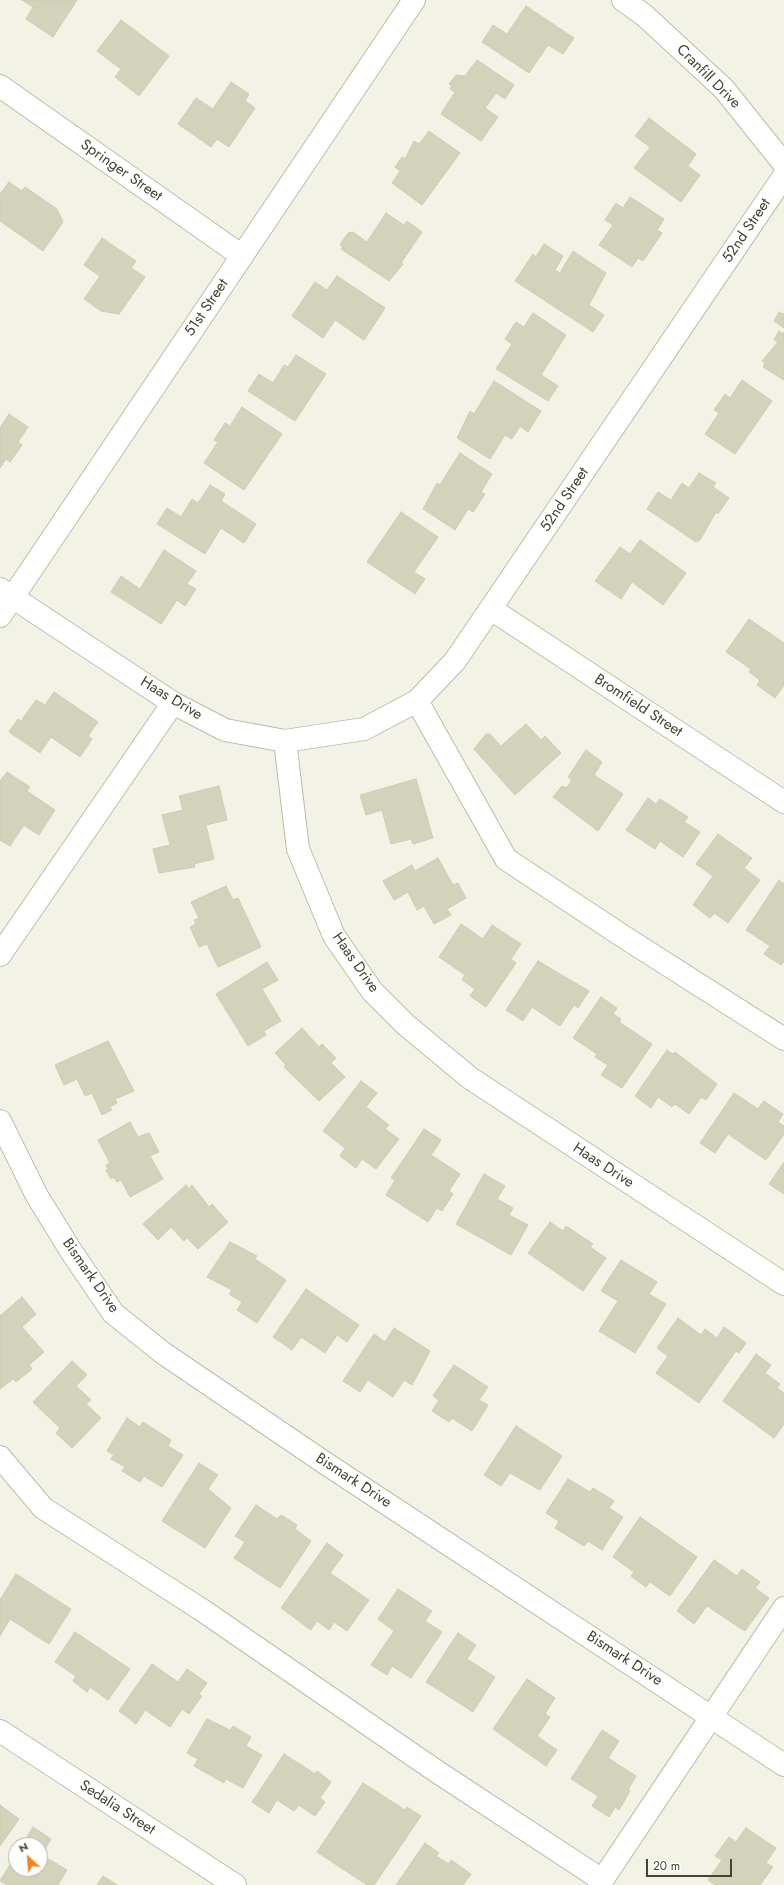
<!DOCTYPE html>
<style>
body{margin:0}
#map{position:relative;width:784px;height:1885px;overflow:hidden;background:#f2f2e6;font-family:Jost,sans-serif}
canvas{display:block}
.north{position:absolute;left:8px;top:1837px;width:40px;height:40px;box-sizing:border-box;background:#fff;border:1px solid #b4b4ae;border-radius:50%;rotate:334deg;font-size:11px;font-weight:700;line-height:16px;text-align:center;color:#444435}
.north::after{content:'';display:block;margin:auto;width:14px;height:18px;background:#f2851d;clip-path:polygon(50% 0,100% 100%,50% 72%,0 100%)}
.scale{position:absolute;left:646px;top:1859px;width:86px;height:18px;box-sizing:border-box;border:2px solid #444435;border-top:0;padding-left:5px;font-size:12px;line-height:14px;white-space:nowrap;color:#444435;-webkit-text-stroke:3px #fff;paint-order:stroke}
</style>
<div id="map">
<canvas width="784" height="1885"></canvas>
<div class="north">N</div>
<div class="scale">20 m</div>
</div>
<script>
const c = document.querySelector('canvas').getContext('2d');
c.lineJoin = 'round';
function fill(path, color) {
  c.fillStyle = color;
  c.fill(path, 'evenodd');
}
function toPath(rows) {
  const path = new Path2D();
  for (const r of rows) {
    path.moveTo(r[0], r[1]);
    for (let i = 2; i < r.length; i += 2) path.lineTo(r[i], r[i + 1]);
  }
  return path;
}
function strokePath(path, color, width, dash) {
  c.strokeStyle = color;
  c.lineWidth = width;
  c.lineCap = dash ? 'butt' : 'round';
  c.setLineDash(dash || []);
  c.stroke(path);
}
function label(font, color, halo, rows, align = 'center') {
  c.font = font + ' Jost,sans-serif';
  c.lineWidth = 3;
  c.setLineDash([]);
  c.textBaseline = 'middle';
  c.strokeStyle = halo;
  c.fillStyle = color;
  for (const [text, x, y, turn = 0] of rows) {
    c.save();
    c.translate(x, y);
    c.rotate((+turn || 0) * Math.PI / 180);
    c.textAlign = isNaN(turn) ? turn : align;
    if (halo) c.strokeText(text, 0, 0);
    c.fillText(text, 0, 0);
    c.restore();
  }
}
const building = toPath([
 [22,0,77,0,53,37,26,19,33,7,22,0],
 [526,6,574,38,563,54,548,45,529,73,482,42,493,25,507,34,526,6],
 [121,20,169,56,139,96,115,77,121,69,97,51,121,20],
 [477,60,514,85,505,99,496,93,485,108,498,117,481,141,441,114,455,92,450,89,452,86,449,84,456,75,465,76,477,60],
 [231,82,249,94,245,101,255,108,229,147,217,139,211,147,178,124,196,98,213,109,231,82],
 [649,118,696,154,688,166,700,175,681,202,634,168,650,147,635,136,649,118],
 [429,131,460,153,422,205,392,183,400,171,395,167,402,157,405,159,414,141,419,144,429,131],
 [9,182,22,191,25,187,57,209,63,222,43,251,0,221,0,194,9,182],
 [630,197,664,219,657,230,662,233,643,261,638,258,632,267,599,245,613,225,605,220,616,203,623,208,630,197],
 [386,213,404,225,407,221,422,232,401,263,403,264,389,281,341,249,343,247,340,245,348,233,353,232,367,242,386,213],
 [102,238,136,261,131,268,145,277,119,314,101,311,84,299,100,276,84,265,102,238],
 [544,244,563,256,555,270,562,274,561,271,573,251,606,273,589,305,604,315,593,332,515,281,533,254,536,257,544,244],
 [337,276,385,308,364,340,335,320,323,338,292,316,315,282,327,290,337,276],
 [779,312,783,314,784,313,784,328,774,321,779,312],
 [533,313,566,335,541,375,558,386,548,401,496,369,512,344,505,339,516,322,524,327,533,313],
 [779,331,783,334,784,332,784,380,763,367,765,363,762,361,778,342,774,340,779,331],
 [296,355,326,374,295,421,248,391,259,374,273,383,284,365,288,367,296,355],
 [742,380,772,401,735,454,705,434,719,413,714,410,725,394,730,398,742,380],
 [494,381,541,411,528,432,520,426,512,439,505,435,490,459,457,438,470,411,474,414,494,381],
 [242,407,282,434,244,490,204,463,218,442,214,440,225,423,230,426,242,407],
 [9,414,28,427,18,442,22,445,10,462,6,459,0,468,0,428,9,414],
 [460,453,492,474,481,492,485,494,473,512,468,509,455,530,423,509,437,483,440,485,460,453],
 [699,473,716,483,713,487,729,498,718,514,716,512,700,540,696,542,647,509,658,492,671,500,682,483,689,488,699,473],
 [210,485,225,494,221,501,256,524,244,543,221,528,205,554,157,524,167,508,181,517,192,499,198,503,210,485],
 [401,512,438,537,414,572,425,579,415,594,367,562,401,512],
 [640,540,686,573,663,605,632,582,621,599,595,581,620,547,630,554,640,540],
 [164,550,196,571,187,584,196,589,185,606,177,600,161,624,111,592,121,576,140,589,164,550],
 [749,619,784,643,784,685,775,698,757,685,760,680,749,672,751,669,726,652,749,619],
 [54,692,98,722,88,736,92,739,80,757,51,737,40,753,9,732,18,719,21,721,36,700,45,705,54,692],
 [526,724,541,740,545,736,561,753,515,795,474,749,486,734,490,734,501,746,526,724],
 [586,750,602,762,594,775,623,794,598,831,553,797,562,786,566,788,572,780,568,777,586,750],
 [7,772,30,787,27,791,55,810,39,835,24,825,10,846,0,840,0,781,7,772],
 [416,779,433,838,413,844,411,839,391,844,382,810,366,815,360,795,416,779],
 [219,786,227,820,206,825,214,859,194,864,195,867,159,873,153,849,170,845,162,815,183,810,179,796,219,786],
 [648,798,656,804,660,799,688,817,684,822,700,832,683,857,660,841,655,849,626,830,648,798],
 [718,834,752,858,744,868,760,880,728,923,714,913,710,918,693,905,713,876,696,864,718,834],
 [438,858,453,885,458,883,466,898,447,909,451,915,434,924,424,906,417,910,408,892,394,900,383,881,412,865,415,871,438,858],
 [779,880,784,884,784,961,781,965,764,954,770,946,746,930,779,880],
 [226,886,233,900,238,898,261,947,218,967,207,944,199,947,190,927,196,924,194,920,199,918,191,902,226,886],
 [461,924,483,939,492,925,521,944,511,959,516,963,486,1007,470,996,475,989,462,980,465,975,439,957,461,924],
 [538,961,589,991,578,1008,574,1005,560,1026,532,1007,523,1021,506,1010,538,961],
 [267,962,278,980,262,989,281,1021,264,1031,266,1035,248,1046,216,994,267,962],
 [601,997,617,1008,613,1014,621,1019,619,1022,652,1044,622,1088,601,1075,608,1065,595,1057,597,1054,573,1038,601,997],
 [302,1028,319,1047,322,1044,336,1058,331,1063,345,1077,319,1101,284,1067,286,1065,275,1053,302,1028],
 [108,1041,134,1091,115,1099,117,1103,110,1107,112,1110,102,1115,92,1093,85,1096,77,1079,64,1085,55,1065,108,1041],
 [667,1050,673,1054,675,1052,717,1084,706,1100,701,1097,689,1114,675,1104,672,1107,658,1097,651,1108,635,1096,667,1050],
 [361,1081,377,1093,366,1107,389,1125,385,1129,399,1139,376,1169,362,1159,356,1168,340,1156,345,1148,323,1131,361,1081],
 [734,1093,758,1109,764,1101,783,1114,778,1122,784,1126,784,1134,766,1160,728,1134,715,1153,700,1143,734,1093],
 [130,1122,138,1137,149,1133,159,1152,150,1156,163,1179,130,1197,121,1180,117,1182,114,1177,111,1179,106,1170,108,1169,106,1165,110,1163,98,1140,130,1122],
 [424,1129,441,1140,431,1155,460,1174,449,1191,453,1194,442,1211,437,1208,428,1222,386,1195,395,1180,391,1178,424,1129],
 [784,1162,784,1194,769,1184,784,1162],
 [484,1174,505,1186,497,1199,513,1208,509,1215,528,1225,511,1255,456,1224,484,1174],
 [186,1185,189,1189,192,1185,209,1207,212,1204,228,1222,198,1249,187,1238,184,1241,171,1227,158,1240,143,1224,186,1185],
 [550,1222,563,1231,566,1226,593,1244,590,1247,606,1258,583,1291,528,1253,550,1222],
 [230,1242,257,1256,255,1259,286,1280,257,1323,237,1310,242,1302,229,1294,232,1290,207,1277,230,1242],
 [621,1260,657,1282,649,1294,666,1304,635,1353,599,1331,618,1301,601,1291,621,1260],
 [306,1289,359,1325,347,1342,337,1335,325,1353,301,1337,292,1350,273,1337,306,1289],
 [22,1297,36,1314,22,1327,44,1352,29,1365,32,1369,16,1382,13,1379,0,1389,0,1316,22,1297],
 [678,1318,701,1335,705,1329,717,1338,724,1327,746,1343,739,1353,736,1351,699,1403,656,1373,668,1356,657,1348,678,1318],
 [394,1328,430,1351,412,1385,404,1380,393,1397,368,1380,360,1392,343,1381,374,1334,385,1342,394,1328],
 [756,1354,771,1365,765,1373,780,1384,777,1388,784,1393,784,1424,774,1438,723,1401,756,1354],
 [72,1361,87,1375,76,1386,91,1400,86,1404,101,1418,72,1448,56,1433,60,1428,33,1402,72,1361],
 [454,1365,488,1387,479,1400,488,1405,472,1431,452,1418,449,1422,432,1411,439,1400,433,1396,454,1365],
 [127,1418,140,1427,143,1422,171,1440,168,1446,183,1455,162,1487,144,1476,140,1482,122,1471,125,1467,111,1459,114,1455,107,1451,127,1418],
 [516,1426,562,1456,540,1490,510,1473,501,1486,484,1475,516,1426],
 [199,1463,218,1475,208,1489,231,1508,205,1548,162,1521,199,1463],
 [568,1479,590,1492,593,1488,614,1501,609,1508,623,1517,602,1550,588,1541,584,1546,555,1528,559,1521,546,1513,568,1479],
 [256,1505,277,1519,281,1515,297,1525,295,1529,311,1541,280,1588,234,1558,245,1542,235,1536,256,1505],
 [640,1517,697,1557,670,1596,650,1582,646,1587,631,1576,634,1572,613,1557,640,1517],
 [327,1543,343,1555,330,1573,369,1600,347,1631,334,1622,329,1630,317,1621,311,1630,281,1608,327,1543],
 [714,1560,737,1576,742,1569,760,1582,755,1588,769,1598,745,1631,707,1606,694,1624,677,1611,714,1560],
 [16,1574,71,1609,49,1644,10,1619,0,1636,0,1600,16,1574],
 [398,1589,432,1611,425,1621,442,1632,411,1678,392,1666,387,1675,371,1665,394,1631,378,1619,398,1589],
 [75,1632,130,1669,108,1700,90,1687,87,1692,73,1681,76,1676,55,1662,75,1632],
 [458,1633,476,1645,467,1659,495,1677,473,1712,426,1682,458,1633],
 [152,1664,178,1682,187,1669,207,1683,199,1694,202,1696,189,1714,182,1709,170,1727,145,1710,136,1724,119,1711,152,1664],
 [527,1679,555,1698,545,1714,550,1717,537,1736,557,1750,546,1766,493,1729,527,1679],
 [207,1719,230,1730,233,1726,251,1737,246,1746,262,1755,243,1788,226,1779,224,1783,194,1766,198,1759,187,1753,207,1719],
 [602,1730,619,1741,608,1758,636,1776,628,1790,630,1791,619,1810,615,1807,609,1817,592,1806,598,1796,571,1779,602,1730],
 [284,1754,315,1774,317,1771,331,1782,320,1798,325,1802,315,1816,299,1805,294,1811,277,1800,269,1813,252,1802,284,1754],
 [363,1783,405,1810,407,1807,421,1816,374,1885,367,1885,317,1852,363,1783],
 [0,1805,19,1819,0,1846,0,1805],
 [33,1827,51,1839,42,1855,67,1870,58,1885,7,1885,0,1881,16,1855,16,1869,40,1869,40,1845,22,1845,33,1827],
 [746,1828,776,1848,766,1863,773,1867,760,1885,715,1885,708,1880,722,1860,715,1856,729,1837,736,1842,746,1828],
 [425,1843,439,1853,436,1856,449,1864,451,1860,471,1874,463,1885,396,1885,425,1843],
 [103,1876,117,1885,97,1885,103,1876]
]);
fill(building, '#d3d2bb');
strokePath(building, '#ceccaf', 1);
const minor = toPath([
 [623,0,644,15,724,89,784,164],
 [0,86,242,256],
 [0,589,173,703,225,730,285,741,364,729,417,701,455,661,784,176],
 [491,609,784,802],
 [0,616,414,0],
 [417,701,506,859,624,937,784,1039],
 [285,741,298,849,334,936,372,991,406,1025,470,1078,784,1284],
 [0,955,173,703],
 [0,1121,37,1196,71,1251,113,1313,163,1353,325,1463,784,1765],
 [0,1457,43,1508,202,1610,436,1771,602,1880],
 [0,1731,235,1885],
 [599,1885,784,1608]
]);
strokePath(minor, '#bdbda9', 24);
strokePath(minor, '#fff', 22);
label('15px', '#444435', '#fff', [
 ["Cranfill Drive",708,77,45],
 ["Springer Street",121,171,35],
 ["52nd Street",747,231,-56],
 ["51st Street",207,308,-56],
 ["52nd Street",565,500,-56],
 ["Haas Drive",171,699,31],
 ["Bromfield Street",638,706,33],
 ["Haas Drive",355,963,55],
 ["Haas Drive",603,1166,33],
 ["Bismark Drive",90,1276,55],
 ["Bismark Drive",353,1481,33],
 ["Bismark Drive",624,1659,33],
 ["Sedalia Street",117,1808,33]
]);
</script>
